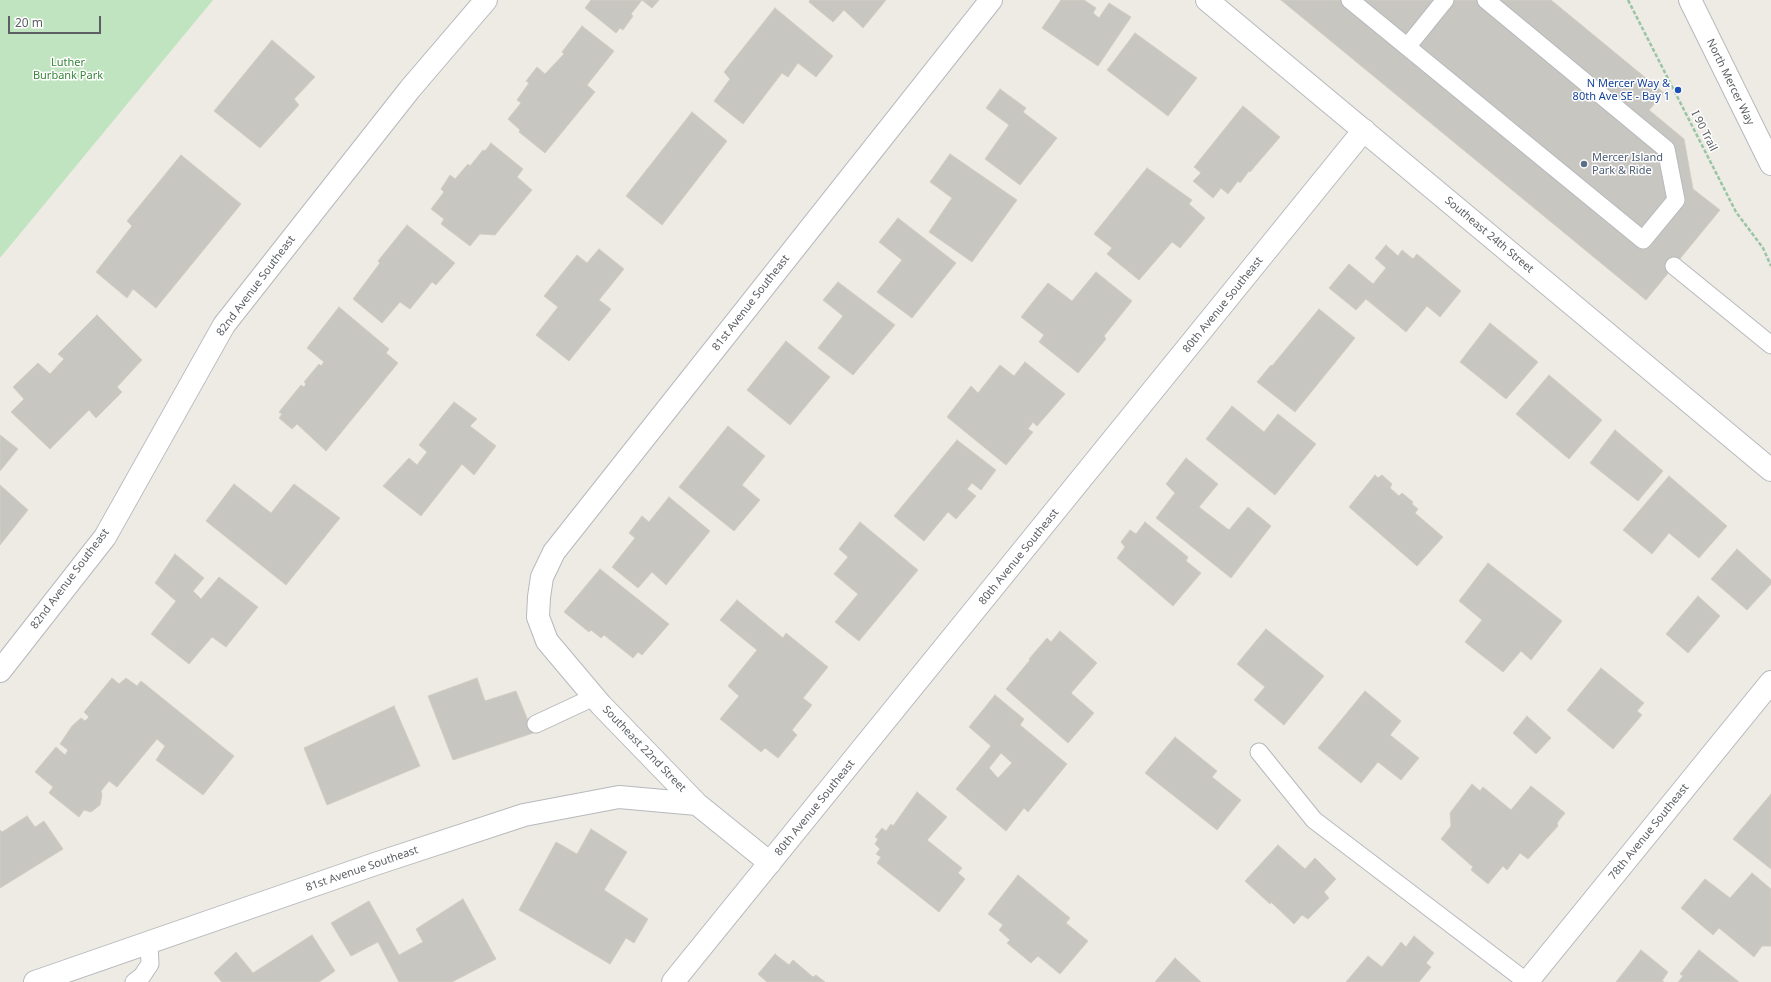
<!DOCTYPE html>
<style>
body{margin:0}
#map{position:relative;width:1771px;height:982px;overflow:hidden;background:#edebe3;font-family:"Noto Sans",sans-serif}
canvas{display:block}
.scale{position:absolute;left:8px;top:16px;width:93px;height:18px;box-sizing:border-box;border:2px solid #5b5f63;border-top:0;padding-left:5px;font-size:12px;line-height:14px;white-space:nowrap;color:#5b5f63;-webkit-text-stroke:3px #fff;paint-order:stroke}
</style>
<div id="map">
<canvas width="1771" height="982"></canvas>
<div class="scale">20 m</div>
</div>
<script>
const c = document.querySelector('canvas').getContext('2d');
c.lineJoin = 'round';
function fill(path, color) {
  c.fillStyle = color;
  c.fill(path, 'evenodd');
}
function toPath(rows) {
  const path = new Path2D();
  for (const r of rows) {
    path.moveTo(r[0], r[1]);
    for (let i = 2; i < r.length; i += 2) path.lineTo(r[i], r[i + 1]);
  }
  return path;
}
function strokePath(path, color, width, dash) {
  c.strokeStyle = color;
  c.lineWidth = width;
  c.lineCap = dash ? 'butt' : 'round';
  c.setLineDash(dash || []);
  c.stroke(path);
}
function label(font, color, halo, rows, align = 'center') {
  c.font = font + ' "Noto Sans",sans-serif';
  c.lineWidth = 3;
  c.setLineDash([]);
  c.textBaseline = 'middle';
  c.strokeStyle = halo;
  c.fillStyle = color;
  for (const [text, x, y, turn = 0] of rows) {
    c.save();
    c.translate(x, y);
    c.rotate((+turn || 0) * Math.PI / 180);
    c.textAlign = isNaN(turn) ? turn : align;
    if (halo) c.strokeText(text, 0, 0);
    c.fillText(text, 0, 0);
    c.restore();
  }
}
fill(toPath([
 [0,0,213,0,0,258]
]), '#c1e4c0');
const building = toPath([
 [591,0,642,0,631,14,633,16,623,30,620,28,616,33,585,8,591,0],
 [642,0,659,0,652,8,642,0],
 [810,0,886,0,863,28,844,10,833,22,809,2,810,0],
 [1061,0,1084,0,1096,8,1093,13,1099,18,1109,3,1131,17,1098,66,1042,28,1061,0],
 [1281,0,1551,0,1664,93,1649,110,1684,139,1693,189,1720,210,1646,300,1281,0],
 [775,8,833,56,816,77,798,63,788,77,782,73,743,124,714,101,730,79,724,72,775,8],
 [582,26,614,51,587,85,595,92,545,153,519,132,520,130,508,119,521,103,517,100,529,83,526,81,537,67,545,74,564,54,562,52,582,26],
 [1135,33,1197,78,1168,116,1107,70,1135,33],
 [272,40,315,77,294,99,299,105,260,148,214,111,272,40],
 [1000,89,1026,108,1023,112,1057,138,1020,185,985,159,1009,125,986,108,1000,89],
 [1243,106,1280,137,1250,172,1249,171,1240,183,1238,181,1228,194,1221,188,1213,198,1193,181,1201,173,1194,167,1243,106],
 [692,112,727,141,662,225,626,196,692,112],
 [491,143,523,169,517,177,532,190,495,235,480,234,470,246,441,224,444,219,431,209,444,192,441,189,450,175,455,179,468,164,470,166,483,150,485,151,491,143],
 [950,154,1017,200,972,262,929,232,952,198,930,182,950,154],
 [181,155,241,204,156,308,133,289,127,298,96,272,132,226,127,221,181,155],
 [1147,168,1192,200,1189,204,1205,218,1180,248,1172,242,1139,280,1107,254,1112,248,1094,234,1147,168],
 [898,218,956,263,912,318,877,292,902,260,879,242,898,218],
 [407,225,455,263,436,285,432,282,410,309,400,302,382,323,353,299,380,263,378,261,407,225],
 [1386,245,1398,256,1402,250,1413,259,1417,254,1461,291,1440,317,1427,306,1406,332,1366,299,1356,310,1329,288,1349,264,1373,284,1386,268,1375,258,1386,245],
 [599,249,624,269,599,300,611,309,569,361,536,335,558,307,544,296,577,255,587,263,599,249],
 [1096,272,1132,301,1104,336,1106,339,1078,373,1039,342,1044,335,1021,317,1048,283,1072,301,1096,272],
 [838,282,895,325,853,375,818,348,843,316,823,300,838,282],
 [339,307,389,349,386,353,398,363,326,451,297,424,292,429,279,418,282,414,279,412,301,385,304,387,306,384,304,382,319,364,321,366,324,362,307,348,339,307],
 [1319,309,1355,338,1295,412,1257,382,1271,365,1272,366,1319,309],
 [97,315,142,360,117,387,122,392,96,418,89,410,50,449,11,412,24,399,13,387,38,363,50,374,64,359,58,354,97,315],
 [1490,323,1538,362,1506,399,1460,362,1490,323],
 [786,341,830,377,790,425,747,390,786,341],
 [1025,362,1065,394,1037,426,1033,422,1028,429,1033,432,1006,465,947,417,971,386,978,393,1000,365,1014,376,1025,362],
 [1549,375,1602,420,1569,459,1516,414,1549,375],
 [454,402,477,419,470,426,496,446,474,475,462,464,421,516,383,486,409,458,417,465,427,452,419,445,454,402],
 [1232,406,1264,432,1278,414,1316,444,1275,495,1206,439,1232,406],
 [728,426,765,456,742,485,760,500,734,531,679,487,728,426],
 [1615,430,1663,471,1638,501,1590,463,1615,430],
 [0,435,18,449,0,471,0,435],
 [957,440,996,470,981,490,972,483,967,489,976,496,956,519,948,512,924,541,894,516,957,440],
 [1186,458,1218,484,1199,507,1229,530,1248,507,1271,526,1231,578,1156,518,1175,493,1166,484,1186,458],
 [1375,475,1378,478,1382,475,1392,484,1390,488,1399,496,1402,493,1413,502,1412,504,1418,509,1415,513,1443,537,1417,566,1349,507,1375,475],
 [1669,476,1727,526,1699,558,1669,533,1652,554,1623,530,1669,476],
 [234,484,271,513,294,484,340,518,286,585,206,521,234,484],
 [0,485,28,510,0,545,0,485],
 [669,497,710,531,666,585,652,572,638,588,612,567,635,538,629,533,642,516,649,522,669,497],
 [860,522,918,570,859,641,835,622,858,594,834,574,848,557,839,549,860,522],
 [1145,522,1188,557,1186,561,1201,573,1173,606,1117,558,1125,547,1121,542,1130,530,1136,534,1145,522],
 [1737,549,1771,580,1771,584,1747,610,1711,579,1737,549],
 [175,554,204,578,193,591,201,599,219,577,258,607,226,647,212,637,189,664,151,634,176,601,155,583,175,554],
 [1488,563,1562,621,1531,660,1521,651,1503,672,1465,642,1482,620,1459,601,1488,563],
 [600,569,669,624,642,655,638,652,633,658,604,635,601,638,591,630,589,632,564,612,600,569],
 [1698,596,1720,616,1688,653,1666,634,1698,596],
 [737,600,783,638,786,633,828,667,803,698,812,705,792,730,797,735,778,758,765,748,761,752,720,719,739,696,728,686,757,650,720,620,737,600],
 [1266,629,1324,676,1284,725,1254,700,1265,687,1237,664,1266,629],
 [1060,631,1097,663,1071,693,1094,713,1068,743,1006,689,1030,660,1029,659,1047,638,1051,642,1060,631],
 [1601,668,1644,703,1637,711,1642,715,1613,749,1567,710,1601,668],
 [112,678,119,684,126,678,137,686,141,681,234,756,203,795,156,760,165,746,157,739,117,787,109,781,101,791,102,795,100,805,91,812,84,810,79,817,49,793,53,787,35,772,56,747,65,755,68,750,60,744,72,726,81,718,85,721,89,717,84,712,112,678],
 [477,678,485,701,516,691,533,733,453,760,428,696,477,678],
 [1365,691,1401,721,1390,735,1419,758,1401,780,1378,762,1361,783,1318,748,1365,691],
 [995,695,1024,719,1020,725,1067,764,1028,812,1024,808,1006,831,956,789,991,746,969,727,995,695],
 [1001,753,1012,763,998,778,989,768,1001,753],
 [394,706,420,766,327,805,304,748,394,706],
 [1527,716,1551,738,1536,754,1513,733,1527,716],
 [1175,737,1217,771,1212,777,1241,800,1217,830,1145,773,1175,737],
 [1472,784,1480,791,1483,787,1511,810,1531,786,1565,813,1557,823,1558,826,1528,859,1520,853,1507,870,1503,866,1488,884,1471,870,1473,867,1441,839,1451,826,1450,813,1472,784],
 [917,792,947,817,927,840,962,868,958,873,965,879,939,912,877,863,881,857,876,854,880,849,875,844,878,839,875,837,882,828,886,831,891,824,893,826,917,792],
 [1771,794,1771,869,1733,839,1771,794],
 [27,816,35,827,44,821,63,849,0,888,0,830,2,832,27,816],
 [591,829,627,852,604,890,648,919,634,943,626,938,610,964,519,910,556,842,577,854,591,829],
 [1278,845,1305,869,1315,858,1336,879,1324,892,1329,898,1308,919,1302,915,1294,924,1271,902,1270,904,1245,881,1278,845],
 [1752,873,1771,889,1771,946,1762,946,1754,957,1719,928,1713,935,1681,908,1705,879,1730,898,1752,873],
 [1018,875,1070,918,1066,923,1088,941,1060,974,1038,956,1031,963,1007,943,1010,940,999,930,1003,925,988,914,1018,875],
 [463,899,496,959,452,982,399,982,378,942,351,956,331,923,369,901,399,955,423,942,416,929,463,899],
 [312,935,335,971,319,982,222,982,214,973,236,952,253,973,312,935],
 [1414,936,1434,953,1426,963,1431,967,1419,982,1346,982,1368,956,1382,967,1401,942,1406,947,1414,936],
 [1641,950,1668,972,1662,981,1664,982,1616,982,1641,950],
 [1699,950,1739,982,1678,982,1683,976,1680,974,1699,950],
 [775,954,789,965,793,960,813,977,816,975,825,982,767,982,758,974,775,954],
 [1175,958,1201,982,1155,982,1175,958]
]);
fill(building, '#c8c6c0');
strokePath(building, '#d2cdc2', 1);
const lane = toPath([
 [1350,0,1643,240,1676,200,1666,149,1486,0],
 [1407,47,1445,0],
 [1674,266,1771,345],
 [536,724,594,697],
 [1259,752,1314,820,1527,982],
 [134,982,142,976,150,964,149,943]
]);
const street = toPath([
 [1207,0,1771,470],
 [0,671,105,537,224,325,410,89,486,0],
 [770,863,697,804,601,705,547,641,538,617,539,597,542,577,554,552,991,0],
 [35,982,375,864,524,815,619,797,697,804],
 [673,982,1364,130],
 [1527,982,1771,682]
]);
const secondary = toPath([
 [1690,0,1771,164]
]);
strokePath(lane, '#b6b9bd', 19);
strokePath(street, '#b6b9bd', 24);
strokePath(secondary, '#b5b8bd', 24);
strokePath(toPath([
 [1628,0,1736,212,1763,248,1771,266]
]), '#9ac5a5', 2.5, [4, 2]);
strokePath(lane, '#fff', 17);
strokePath(street, '#fff', 22);
strokePath(secondary, '#fff', 22);
for (const [x, y, r, color] of [
 [1678,90,4,"#1a4fb4"],
 [1584,164,4,"#5c6f8a"]
]) {
  const dot = new Path2D();
  dot.arc(x, y, r, 0, 2 * Math.PI);
  c.fillStyle = color;
  c.fill(dot);
  strokePath(dot, '#fff', 1.5);
}
label('11px', '#39853b', '#fff', [
 ["Luther",68,63],
 ["Burbank Park",68,76]
]);
label('11px', '#5b5f63', '#fff', [
 ["North Mercer Way",1730,82,64],
 ["I 90 Trail",1704,131,63],
 ["Southeast 24th Street",1489,235,40],
 ["82nd Avenue Southeast",256,286,-53],
 ["81st Avenue Southeast",751,303,-52],
 ["80th Avenue Southeast",1223,305,-51],
 ["80th Avenue Southeast",1019,557,-51],
 ["82nd Avenue Southeast",70,579,-53],
 ["Southeast 22nd Street",644,749,46],
 ["80th Avenue Southeast",815,808,-51],
 ["78th Avenue Southeast",1649,832,-51],
 ["81st Avenue Southeast",362,869,-19]
]);
label('11px', '#164399', '#fff', [
 ["N Mercer Way &",1670,84],
 ["80th Ave SE - Bay 1",1670,97]
], 'right');
label('11px', '#4e5e75', '#fff', [
 ["Mercer Island",1592,158],
 ["Park & Ride",1592,171]
], 'left');
</script>
